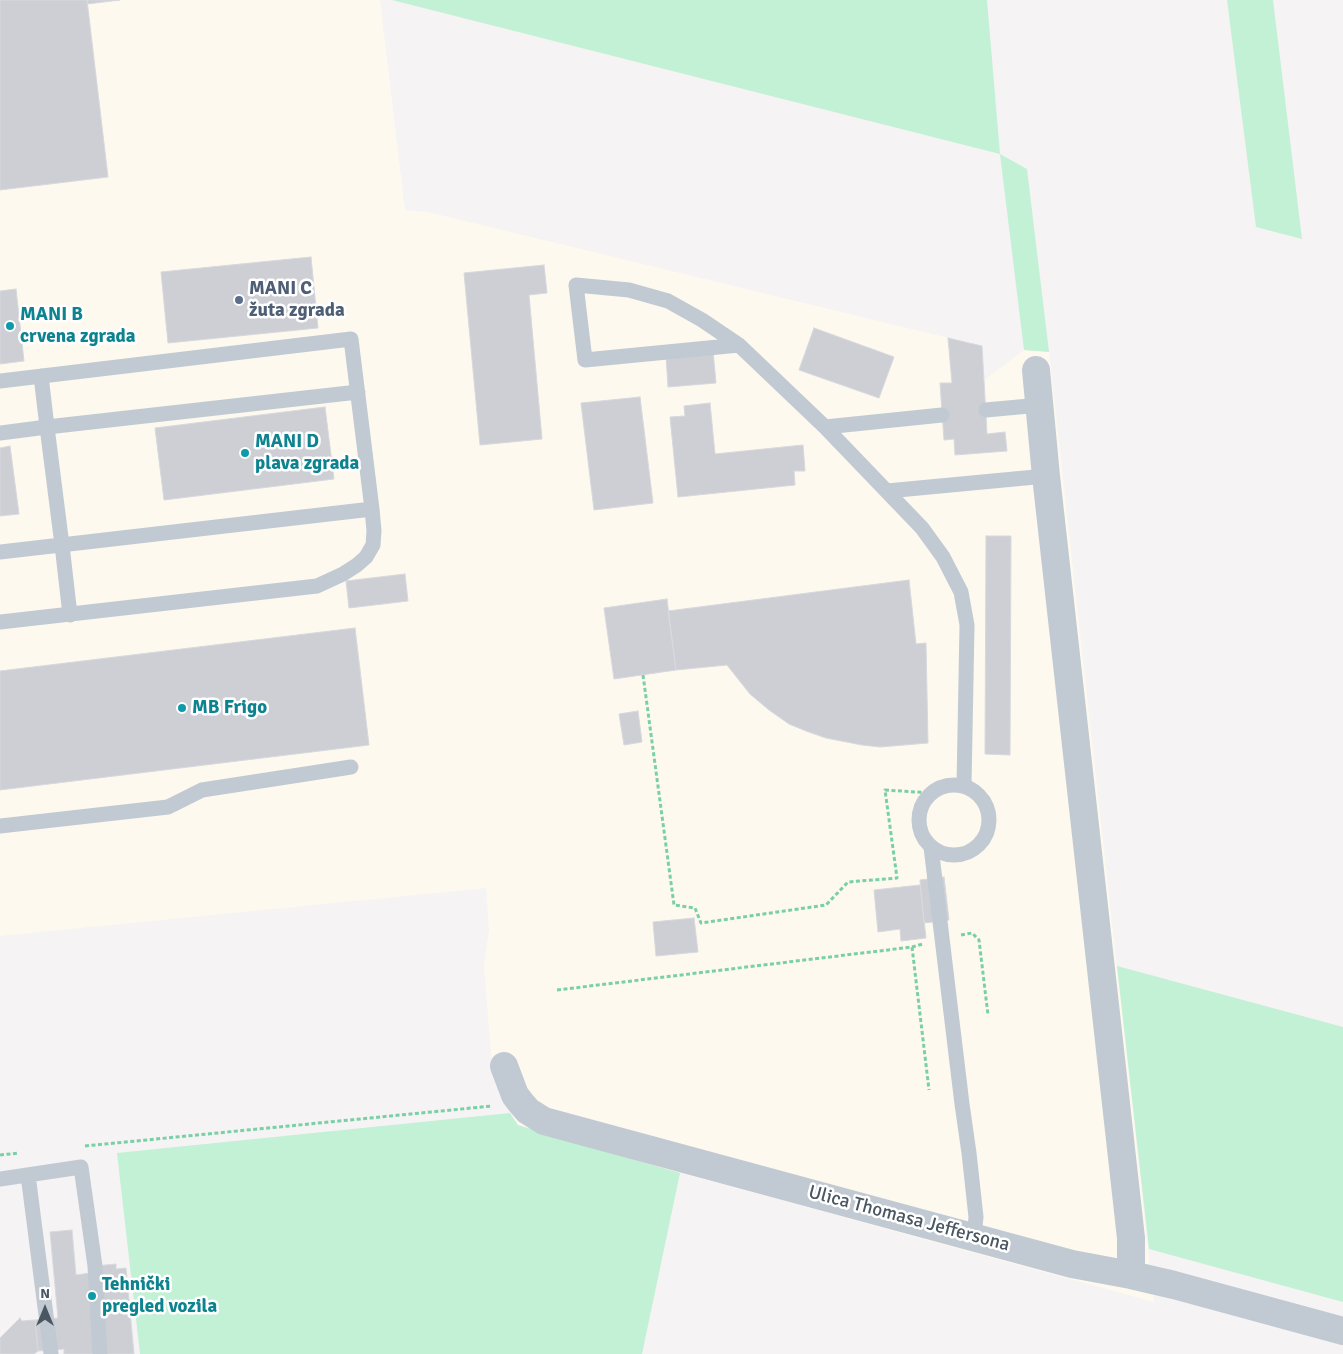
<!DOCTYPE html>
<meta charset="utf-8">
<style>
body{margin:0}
#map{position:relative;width:1343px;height:1354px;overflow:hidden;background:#f5f3f3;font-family:Signika,sans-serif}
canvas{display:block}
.north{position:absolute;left:20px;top:1284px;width:50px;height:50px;-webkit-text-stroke:4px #fff;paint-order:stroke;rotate:0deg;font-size:14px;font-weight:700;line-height:20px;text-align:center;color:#4a5661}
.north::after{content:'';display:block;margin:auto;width:18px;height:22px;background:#4a5661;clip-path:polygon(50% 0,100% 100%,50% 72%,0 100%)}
</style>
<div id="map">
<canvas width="1343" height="1354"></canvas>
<div class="north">N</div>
</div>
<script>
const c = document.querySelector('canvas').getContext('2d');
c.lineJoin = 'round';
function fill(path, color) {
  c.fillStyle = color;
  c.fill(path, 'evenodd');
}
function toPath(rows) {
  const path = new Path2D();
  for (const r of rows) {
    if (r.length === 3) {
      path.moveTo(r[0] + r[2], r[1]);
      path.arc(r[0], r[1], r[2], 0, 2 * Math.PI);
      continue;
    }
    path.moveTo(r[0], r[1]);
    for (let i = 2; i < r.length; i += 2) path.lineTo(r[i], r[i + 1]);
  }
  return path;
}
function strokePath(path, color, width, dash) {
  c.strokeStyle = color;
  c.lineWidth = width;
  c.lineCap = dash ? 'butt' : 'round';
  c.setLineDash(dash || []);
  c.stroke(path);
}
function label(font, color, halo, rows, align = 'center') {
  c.font = font + ' Signika,sans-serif';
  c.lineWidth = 5;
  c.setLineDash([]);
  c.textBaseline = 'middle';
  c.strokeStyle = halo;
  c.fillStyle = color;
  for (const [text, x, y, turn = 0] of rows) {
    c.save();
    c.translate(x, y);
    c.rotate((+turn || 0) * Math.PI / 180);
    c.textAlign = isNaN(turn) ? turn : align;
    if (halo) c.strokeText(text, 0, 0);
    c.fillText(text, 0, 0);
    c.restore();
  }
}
fill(toPath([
 [0,0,380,0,405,210,428,212,982,346,984,380,1024,350,1049,352,1154,1302,652,1165,518,1125,510,1113,492,1068,484,965,489,930,486,888,0,936]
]), '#fdf9ef');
fill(toPath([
 [392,0,987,0,1000,154,1027,169,1049,352,1024,350,1000,154],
 [1227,0,1273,0,1302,239,1256,227],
 [1117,966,1343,1027,1343,1302,1149,1249],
 [510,1113,518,1125,574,1142,680,1173,642,1354,140,1354,117,1153]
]), '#c3f1d5');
const building = toPath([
 [0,0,87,0,108,177,0,190,0,0],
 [87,0,120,0,87,4,87,0],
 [311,257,318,328,168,343,161,272,311,257],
 [544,265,547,293,529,295,542,439,480,445,464,273,544,265],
 [16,289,24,361,0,364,0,291,16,289],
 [814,328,894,357,879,398,799,370,814,328],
 [948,338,982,346,987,434,1005,432,1007,451,955,455,954,439,944,440,940,383,952,383,948,338],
 [713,351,716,383,668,387,666,356,713,351],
 [640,397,653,503,594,510,581,403,640,397],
 [710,403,715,454,803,445,805,471,794,471,795,485,678,497,670,417,685,416,684,406,710,403],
 [325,407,334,479,164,500,155,428,325,407],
 [10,446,19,514,0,516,0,448,10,446],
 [986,536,1011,536,1010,755,985,754,986,536],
 [405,574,408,601,349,608,346,581,405,574],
 [909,580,916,644,926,643,928,743,880,747,862,745,826,738,806,731,789,724,769,710,750,694,727,665,676,670,668,611,909,580],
 [667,599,676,670,614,679,604,608,667,599],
 [355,628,369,745,0,790,0,671,355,628],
 [638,711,642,742,624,745,619,714,638,711],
 [944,877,949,920,924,923,920,880,944,877],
 [920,885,926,938,901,941,900,929,878,932,874,890,920,885],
 [694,918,698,952,656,956,653,922,694,918],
 [72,1230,76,1275,90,1273,95,1266,116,1264,116,1269,126,1268,134,1354,64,1354,64,1349,38,1351,35,1320,58,1318,50,1232,72,1230],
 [20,1318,22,1321,35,1320,38,1351,34,1354,0,1354,0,1338,20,1318]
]);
fill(building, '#cdcfd5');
strokePath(building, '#d7d9de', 1);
strokePath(toPath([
 [643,675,674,905,695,908,701,923,826,905,848,882,897,878,885,790,932,793],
 [961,935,972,933,979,940,988,1015],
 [912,947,929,1090],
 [557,990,912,947,923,944],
 [85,1146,492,1106],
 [0,1155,19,1153]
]), '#7ad0a6', 3, [4, 2.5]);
strokePath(toPath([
 [739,345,585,360,576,285,629,290,668,301,702,320,739,345,825,427,922,528,943,557,961,592,967,625,964,786],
 [0,381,351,339,372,509,374,531,373,545,366,557,357,565,343,574,317,586,0,622],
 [986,410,1040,405],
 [825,427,942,415],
 [0,433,47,427,41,376],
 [887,491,1046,476],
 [0,552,372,509],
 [70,615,62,545,47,427,358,392],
 [954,820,35],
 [0,826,168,807,202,790,351,767],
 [931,847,962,1104,969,1153,976,1217,974,1237],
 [28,1175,51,1354],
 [0,1179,81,1167,95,1266,100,1354]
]), '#c1cad2', 15);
strokePath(toPath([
 [1036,370,1046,476,1131,1238,1131,1275],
 [504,1066,515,1095,521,1103,528,1111,544,1121,1072,1264,1131,1275,1174,1285,1343,1331]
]), '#c1cad2', 28);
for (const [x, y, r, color] of [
 [239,300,5,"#5c6f8a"],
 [10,326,5,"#0f9aa8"],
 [245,453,5,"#0f9aa8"],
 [182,708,5,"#0f9aa8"],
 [92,1296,5,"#0f9aa8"]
]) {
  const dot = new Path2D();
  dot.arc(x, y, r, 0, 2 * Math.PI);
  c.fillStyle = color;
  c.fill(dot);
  strokePath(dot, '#fff', 2);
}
label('bold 19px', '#4e5e75', '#fff', [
 ["MANI C",249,289],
 ["žuta zgrada",249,311]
], 'left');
label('bold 19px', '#0d838f', '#fff', [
 ["MANI B",20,315],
 ["crvena zgrada",20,337],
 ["MANI D",255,442],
 ["plava zgrada",255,464],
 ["MB Frigo",192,708],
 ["Tehnički",102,1285],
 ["pregled vozila",102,1307]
], 'left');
label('19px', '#4a5661', '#fff', [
 ["Ulica Thomasa Jeffersona",909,1219,15]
]);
</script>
